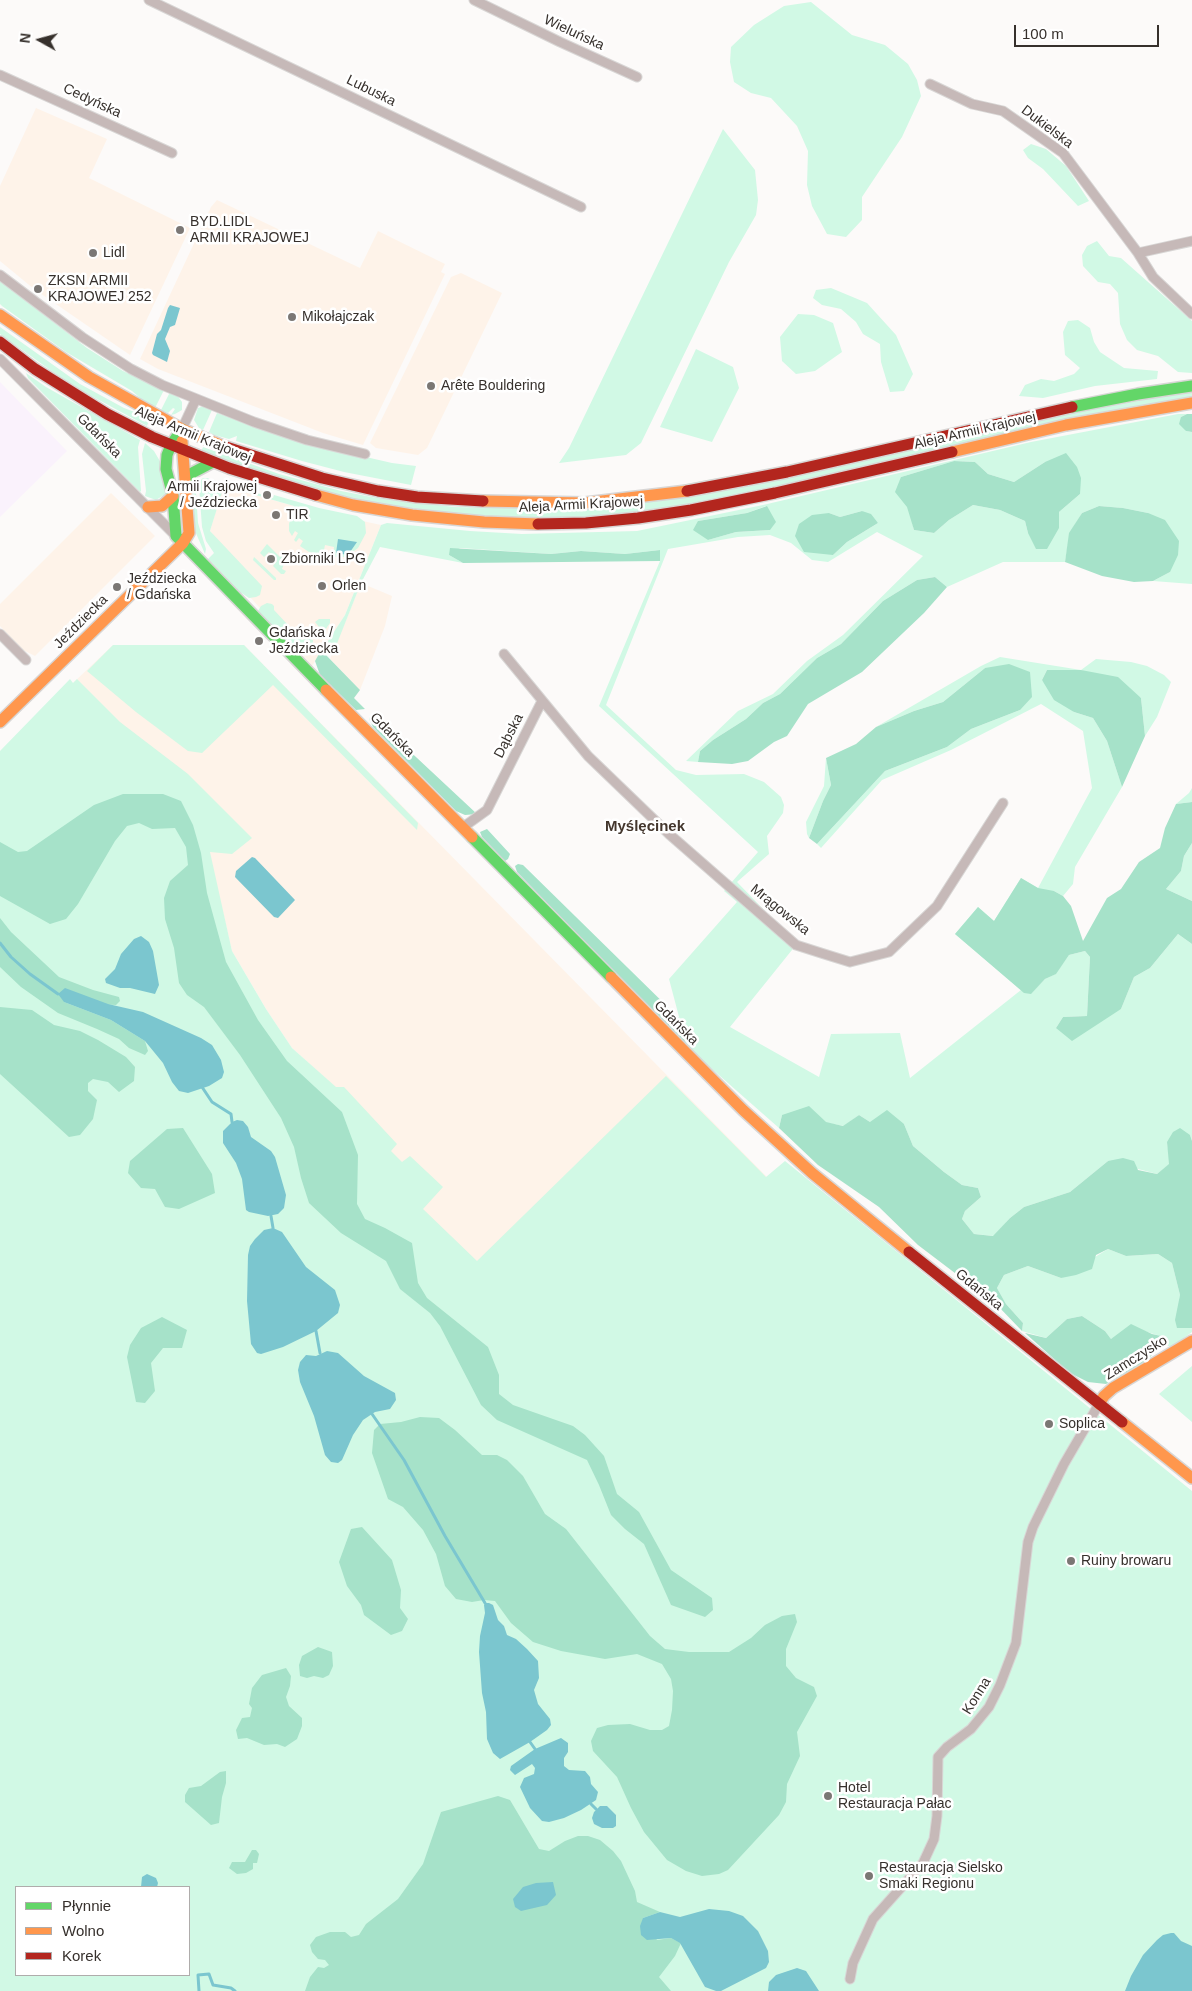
<!DOCTYPE html>
<meta charset="utf-8">
<style>
body{margin:0}
#map{position:relative;width:1192px;height:1991px;overflow:hidden;background:#fcfaf9;font-family:Arial,sans-serif}
canvas{display:block}
.legend{position:absolute;left:15px;top:1886px;width:175px;height:90px;box-sizing:border-box;background:#fff;border:1px solid #afacab;margin:0;padding:6px 9px;list-style:none;font-size:15px;color:#36302c}
.legend li{display:flex;align-items:center;gap:10px;height:25px}
.legend b{width:25px;border:1px solid #afacab}
.north{position:absolute;left:15px;top:15px;width:50px;height:50px;-webkit-text-stroke:4px #fff;paint-order:stroke;rotate:277deg;font-size:14px;font-weight:700;line-height:20px;text-align:center;color:#36302c}
.north::after{content:'';display:block;margin:auto;width:18px;height:22px;background:#36302c;clip-path:polygon(50% 0,100% 100%,50% 72%,0 100%)}
.scale{position:absolute;left:1014px;top:25px;width:145px;height:22px;box-sizing:border-box;border:2px solid #36302c;border-top:0;padding-left:6px;font-size:15px;line-height:18px;white-space:nowrap;color:#36302c;-webkit-text-stroke:4px #fff;paint-order:stroke}
</style>
<div id="map">
<canvas width="1192" height="1991"></canvas>
<ul class="legend">
<li><b style="height:6px;background:#63d668"></b>Płynnie</li>
<li><b style="height:6px;background:#ff974d"></b>Wolno</li>
<li><b style="height:6px;background:#b3261e"></b>Korek</li>
</ul>
<div class="north">N</div>
<div class="scale">100 m</div>
</div>
<script>
const c = document.querySelector('canvas').getContext('2d');
c.lineJoin = 'round';
function fill(path, color) {
  c.fillStyle = color;
  c.fill(path, 'evenodd');
}
function toPath(rows) {
  const path = new Path2D();
  for (const r of rows) {
    path.moveTo(r[0], r[1]);
    for (let i = 2; i < r.length; i += 2) path.lineTo(r[i], r[i + 1]);
  }
  return path;
}
function strokePath(path, color, width, dash) {
  c.strokeStyle = color;
  c.lineWidth = width;
  c.lineCap = dash ? 'butt' : 'round';
  c.setLineDash(dash || []);
  c.stroke(path);
}
function label(font, color, halo, rows, align = 'center') {
  c.font = font + ' Arial,sans-serif';
  c.lineWidth = 5;
  c.setLineDash([]);
  c.textBaseline = 'middle';
  c.strokeStyle = halo;
  c.fillStyle = color;
  for (const [text, x, y, turn = 0] of rows) {
    c.save();
    c.translate(x, y);
    c.rotate((+turn || 0) * Math.PI / 180);
    c.textAlign = isNaN(turn) ? turn : align;
    if (halo) c.strokeText(text, 0, 0);
    c.fillText(text, 0, 0);
    c.restore();
  }
}
fill(toPath([
 [36,108,107,139,89,178,190,228,130,355,34,289,0,261,0,186],
 [217,200,360,268,378,231,445,264,441,272,445,274,363,445,323,433,158,369,140,359,211,207],
 [461,273,502,293,427,448,418,455,376,448,370,443,451,277],
 [223,486,294,506,381,525,345,615,312,666,250,597,210,531],
 [111,493,155,536,35,656,21,649,0,626,0,604],
 [361,583,392,596,385,626,360,690,330,659],
 [113,645,244,645,767,1177,614,1488,336,1088,292,1048,266,1009,232,951,212,866,205,824,73,683]
]), '#fef3e9');
fill(toPath([
 [0,382,67,451,0,517]
]), '#faf2fc');
fill(toPath([
 [811,2,852,35,885,45,908,64,917,80,921,96,902,137,862,197,862,220,846,237,827,234,812,206,807,185,808,151,797,126,771,98,751,93,734,82,730,62,731,47,754,25,784,6],
 [723,129,755,170,758,200,756,215,729,262,641,443,626,455,559,463,569,448],
 [1031,144,1046,149,1066,166,1089,201,1078,206,1043,169,1028,158,1023,150],
 [1097,241,1109,256,1121,258,1192,321,1192,373,1178,372,1158,356,1137,350,1127,340,1120,324,1118,293,1110,284,1098,282,1083,266,1082,255,1087,246],
 [0,281,87,348,123,371,164,390,155,408,146,403,132,391,66,352,2,306,0,304],
 [831,288,867,303,896,335,913,374,904,391,890,392,881,362,880,344,863,334,856,322,841,309,822,305,813,298,816,290],
 [798,314,814,315,833,323,842,352,815,371,796,374,782,361,780,337],
 [1078,320,1090,328,1094,342,1100,352,1124,368,1158,371,1157,379,1095,386,1043,398,1019,396,1025,385,1041,379,1054,381,1074,374,1080,368,1065,355,1063,332,1068,321],
 [0,327,80,384,124,408,150,418,147,426,84,392,53,372,0,334],
 [696,349,733,367,739,388,712,442,660,427],
 [26,373,46,387,140,440,138,447,141,491,140,492,28,378],
 [170,392,177,395,182,402,182,410,175,414,171,415,175,409,173,408,168,413,161,410],
 [1192,392,1192,398,774,488,658,510,585,517,484,517,375,504,310,489,201,452,203,447,279,474,341,491,377,498,455,507,553,509,1103,406],
 [204,406,212,410,203,430,199,428,194,420,198,408],
 [217,413,305,443,392,463,416,466,411,485,344,472,302,461,236,441,237,436,229,439,214,435,209,432],
 [1178,414,1187,414,1181,417,1186,431,1192,432,1192,584,1153,581,1170,572,1148,513,1123,508,1099,506,1082,513,1070,533,1065,562,1003,562,947,587,935,577,917,580,883,601,841,644,817,658,780,694,763,703,746,719,713,740,700,751,698,762,686,761,738,711,773,694,807,661,843,635,923,556,877,532,828,562,812,560,791,543,770,535,738,537,668,549,606,705,676,770,696,775,744,774,764,782,781,797,784,805,783,813,767,836,769,854,737,882,765,911,762,915,796,945,730,1027,819,1077,831,1034,900,1033,910,1078,1021,990,955,934,978,907,994,921,1021,878,1038,888,1092,788,1083,731,1041,704,951,750,882,780,821,848,817,844,885,771,947,747,971,729,1020,710,985,668,943,702,914,711,876,727,981,666,1000,657,1081,670,1096,659,1131,662,1147,666,1164,675,1171,682,1157,717,1145,736,1141,698,1081,670,1047,670,1042,680,1074,712,1093,718,1107,741,1122,787,1075,867,1073,884,1063,896,1054,891,1031,993,1045,979,1055,974,1069,955,1085,951,1090,957,1087,1016,1063,1017,1056,1028,1121,1009,1134,977,1150,968,1178,934,1192,944,1192,1141,1190,1135,1167,1142,1170,1164,1157,1174,1108,1161,1070,1192,1024,1207,1010,1218,994,1236,974,1234,962,1219,965,1211,981,1197,978,1188,962,1185,944,1172,913,1146,904,1124,870,1122,859,1115,844,1126,782,1115,779,1128,687,1047,669,979,737,902,724,891,758,852,599,706,660,561,660,550,625,554,581,551,551,554,460,548,449,555,463,563,380,547,361,583,336,646,326,644,345,615,381,525,387,523,470,531,522,534,637,531,763,505,1031,442],
 [954,461,975,462,988,474,1014,482,1045,462,1080,494,1059,512,1059,528,1028,533,1025,521,1000,510,973,505,949,520,934,533,914,530,901,477],
 [766,506,770,530,736,532,708,540,698,521,747,513],
 [862,511,878,523,847,542,833,555,829,513,840,517],
 [145,443,154,451,161,463,167,490,164,495,156,500,145,496,146,491,142,454],
 [195,478,198,523,206,549,205,554,195,531,191,485],
 [203,478,207,478,238,489,241,488,273,498,274,495,319,508,357,516,365,522,366,533,358,548,346,557,333,557,334,547,325,545,323,555,309,552,300,546,303,541,299,538,296,542,294,540,298,533,295,531,292,536,289,531,289,524,294,506,224,486,210,531,262,586,260,595,256,597,249,598,240,592,208,559,214,553,206,541,202,527,199,486,199,482],
 [267,544,280,557,285,553,289,557,290,563,285,561,282,569,286,571,284,574,281,574,273,566,277,561,269,552,264,557,260,553],
 [254,557,276,578,276,580,274,580,253,560],
 [267,603,272,604,274,606,274,610,302,640,308,638,313,640,313,647,309,652,300,654,258,611,261,606],
 [319,619,330,619,330,623,325,630,320,628,315,622],
 [113,645,244,645,418,823,417,830,273,685,202,753,188,751,136,712,87,671],
 [70,679,73,683,77,679,120,722,188,774,252,838,232,854,210,852,232,951,266,1009,292,1048,336,1087,344,1087,397,1144,391,1151,402,1162,410,1156,443,1187,423,1209,477,1261,666,1076,766,1177,785,1161,1192,1491,1192,1991,0,1991,0,751],
 [16,1887,189,1887,189,1975,16,1975],
 [826,758,831,785,823,801,809,838,807,834,806,822,824,786],
 [1192,788,1192,802,1176,804,1189,793],
 [1192,843,1192,901,1166,889,1181,871,1184,856],
 [1108,1249,1126,1256,1158,1254,1172,1263,1180,1295,1177,1327,1192,1328,1192,1332,1172,1347,1165,1345,1160,1336,1144,1331,1111,1339,1105,1331,1082,1316,1067,1319,1046,1338,1022,1331,1023,1323,1006,1304,997,1288,1004,1275,1028,1266,1061,1278],
 [1192,1366,1192,1422,1159,1394]
]), '#d1f9e5');
fill(toPath([
 [1187,414,1192,414,1192,432,1186,431,1179,424,1181,417],
 [1066,453,1077,467,1081,478,1080,494,1059,512,1059,528,1047,549,1036,549,1028,533,1025,521,1000,510,973,505,949,520,934,533,914,530,907,507,895,492,901,477,954,461,975,462,988,474,1014,482,1045,462],
 [767,506,776,522,770,530,736,532,708,540,693,530,698,521,747,513],
 [1099,506,1123,508,1148,513,1165,520,1179,541,1178,555,1170,572,1153,581,1134,582,1102,576,1065,562,1069,533,1082,513],
 [862,511,871,514,878,523,847,542,833,555,804,552,795,536,799,524,812,515,829,513,840,517],
 [450,548,551,554,581,551,625,554,660,550,660,561,463,563,449,555],
 [935,577,947,587,924,613,862,672,808,704,787,736,774,742,748,761,732,764,698,762,700,751,713,740,746,719,763,703,780,694,817,658,841,644,883,601,917,580],
 [319,654,325,654,360,690,354,698,365,709,356,710,320,675,315,661],
 [1009,664,1030,672,1032,697,1020,710,971,729,947,747,885,771,817,844,809,838,823,801,831,785,826,758,856,744,876,727,914,711,943,702,985,668],
 [1047,670,1081,670,1118,677,1141,698,1145,736,1122,787,1107,741,1093,718,1074,712,1054,700,1042,680],
 [371,715,477,814,465,815,456,811,373,727,369,719],
 [123,794,163,794,181,801,193,825,201,853,207,893,226,962,258,1020,287,1061,342,1112,358,1155,357,1204,365,1219,385,1228,412,1243,418,1283,427,1298,488,1347,499,1375,499,1394,513,1405,573,1426,585,1435,604,1456,617,1494,639,1512,671,1570,712,1598,713,1610,705,1617,671,1605,644,1544,625,1529,611,1515,599,1485,587,1460,497,1420,481,1405,440,1326,430,1313,400,1289,386,1261,341,1233,309,1203,301,1178,294,1147,281,1118,240,1055,204,1007,187,995,179,983,174,948,165,919,164,898,170,881,188,865,186,847,175,828,152,829,139,823,127,826,115,841,78,904,66,919,50,924,0,896,0,842,18,852,27,851,94,805],
 [1192,802,1192,843,1184,856,1181,871,1166,889,1192,901,1192,944,1178,934,1150,968,1134,977,1121,1009,1072,1041,1056,1028,1063,1017,1087,1016,1090,957,1085,951,1069,955,1056,974,1045,979,1031,994,1024,993,955,934,978,907,994,921,1021,878,1038,888,1054,891,1063,896,1071,906,1083,941,1107,898,1121,889,1139,862,1160,848,1165,828,1176,804],
 [487,829,510,854,508,859,505,861,482,837,480,832],
 [518,864,523,865,679,1018,687,1047,517,872,515,866],
 [0,918,11,932,59,977,93,990,119,997,120,1001,116,1005,64,1002,111,1020,145,1041,148,1051,145,1055,129,1048,119,1039,97,1029,58,1013,21,987,0,967],
 [0,1007,32,1010,54,1025,80,1031,98,1040,126,1057,135,1067,134,1081,119,1092,108,1082,93,1079,88,1083,88,1091,97,1100,93,1119,80,1135,69,1137,0,1074],
 [809,1106,826,1122,843,1126,859,1115,870,1122,887,1110,904,1124,913,1146,944,1172,962,1185,978,1188,981,1197,965,1211,962,1219,974,1234,993,1236,1010,1218,1024,1207,1070,1192,1108,1161,1123,1158,1134,1161,1138,1170,1157,1174,1169,1164,1167,1142,1173,1132,1180,1128,1190,1135,1192,1141,1192,1328,1177,1328,1175,1320,1180,1295,1172,1263,1158,1254,1126,1256,1108,1249,1096,1255,1092,1269,1076,1275,1061,1278,1028,1266,1004,1275,997,1288,1006,1304,1023,1323,1022,1331,997,1305,918,1245,879,1207,818,1165,779,1128,782,1115],
 [183,1128,212,1174,215,1193,179,1209,165,1207,155,1189,141,1188,128,1173,130,1161,167,1129],
 [1082,1316,1105,1331,1111,1339,1131,1324,1152,1334,1161,1336,1165,1345,1141,1364,1106,1384,1088,1382,1070,1373,1025,1333,1046,1338,1067,1319],
 [162,1317,187,1330,182,1348,163,1348,151,1363,155,1391,145,1403,136,1402,127,1357,130,1345,141,1328],
 [420,1417,439,1418,455,1430,482,1455,497,1455,507,1460,523,1476,545,1514,566,1529,650,1636,665,1649,689,1652,729,1652,751,1638,765,1625,782,1616,795,1614,797,1622,786,1649,786,1666,796,1678,814,1687,817,1696,797,1732,800,1756,787,1784,786,1802,779,1815,728,1870,719,1874,702,1876,686,1871,667,1860,644,1832,631,1808,617,1777,593,1751,591,1741,597,1728,608,1725,630,1724,650,1730,662,1730,669,1726,672,1710,673,1691,671,1679,662,1664,637,1654,605,1659,561,1651,533,1642,511,1623,495,1601,484,1600,472,1602,456,1599,445,1586,436,1554,423,1530,403,1507,388,1499,372,1453,374,1430,380,1424,401,1422],
 [362,1527,392,1560,401,1590,400,1608,408,1619,402,1631,391,1635,364,1615,361,1605,347,1586,339,1562,351,1529],
 [318,1647,332,1652,333,1666,329,1675,323,1678,314,1676,307,1678,300,1676,299,1665,302,1656],
 [286,1668,291,1676,290,1686,286,1697,289,1706,302,1718,302,1726,297,1739,285,1747,277,1744,264,1745,247,1738,238,1739,236,1730,242,1718,250,1717,252,1708,249,1704,252,1688,262,1675],
 [226,1771,226,1783,222,1797,219,1823,211,1825,185,1802,185,1795,189,1788,201,1786,220,1772],
 [498,1796,510,1800,539,1849,549,1851,565,1841,578,1836,588,1836,600,1840,613,1851,621,1861,635,1891,637,1902,660,1912,643,1918,657,1940,671,1938,681,1943,675,1956,659,1977,671,1991,305,1991,310,1977,318,1967,324,1968,329,1965,325,1960,318,1959,312,1952,310,1945,316,1937,330,1932,345,1932,351,1937,359,1935,366,1924,398,1899,423,1864,441,1812],
 [252,1850,256,1850,259,1854,257,1863,253,1863,253,1869,246,1873,237,1874,229,1868,232,1862,245,1862]
]), '#a6e2c9');
fill(toPath([
 [170,305,180,308,175,325,170,327,165,339,170,351,167,362,153,355,152,353,157,334,161,330,168,308],
 [338,539,357,542,348,555,336,553],
 [252,857,255,858,295,900,278,918,274,917,235,877,236,871],
 [141,936,149,942,153,951,159,985,155,994,130,988,120,988,106,983,105,979,115,969,121,954,134,939],
 [65,988,108,1004,143,1012,201,1038,212,1045,221,1060,224,1072,222,1078,209,1086,188,1093,179,1091,172,1082,163,1063,145,1041,111,1020,64,1002,58,994],
 [237,1120,243,1121,248,1127,251,1137,271,1151,275,1157,286,1195,284,1208,278,1214,268,1216,249,1212,246,1210,242,1179,236,1163,223,1143,223,1131,232,1122],
 [273,1228,282,1232,306,1267,335,1290,340,1305,338,1313,316,1331,283,1347,261,1354,257,1353,251,1344,247,1301,248,1255,250,1246,255,1239,264,1230],
 [327,1351,338,1353,364,1376,395,1393,396,1400,390,1409,375,1412,363,1420,353,1435,342,1460,338,1463,331,1462,325,1455,314,1416,300,1382,298,1370,300,1362,306,1355,316,1356],
 [485,1603,489,1603,493,1605,498,1620,504,1626,507,1635,516,1639,527,1649,538,1661,539,1678,534,1690,538,1704,550,1719,551,1725,547,1730,530,1742,500,1759,493,1753,487,1739,486,1712,482,1693,479,1652,480,1636,485,1613,484,1605],
 [561,1738,568,1743,568,1752,564,1758,564,1766,569,1770,585,1771,590,1777,591,1784,598,1792,596,1800,581,1810,564,1818,549,1822,542,1821,530,1808,520,1787,524,1778,534,1774,535,1768,532,1764,515,1775,510,1770,511,1766,535,1749],
 [600,1806,607,1806,616,1815,616,1826,613,1828,602,1828,594,1824,592,1818,594,1812],
 [147,1874,156,1878,158,1883,157,1887,141,1887,142,1877],
 [553,1882,556,1895,547,1905,521,1911,515,1907,513,1899,523,1887,536,1883],
 [709,1909,729,1911,743,1916,758,1931,768,1951,769,1962,766,1968,721,1991,716,1991,705,1987,680,1943,671,1938,647,1940,641,1935,640,1926,643,1918,660,1912,680,1917],
 [1171,1933,1174,1933,1181,1941,1192,1946,1192,1991,1125,1991,1131,1976,1143,1955,1157,1940,1163,1935],
 [797,1968,806,1971,819,1991,768,1991,769,1982,776,1975]
]), '#7bc6cf');
strokePath(toPath([
 [0,943,11,957,30,974,58,994],
 [202,1087,212,1102,231,1114,232,1122],
 [271,1216,273,1228],
 [316,1331,320,1353],
 [372,1414,404,1460,445,1536,485,1603],
 [530,1742,535,1749],
 [591,1804,596,1809],
 [199,1991,198,1975,209,1974,213,1985,231,1988,235,1991]
]), '#7bc6cf', 3);
const street = toPath([
 [149,0,581,207],
 [474,0,560,42,637,77],
 [0,75,172,153],
 [930,84,972,104,1003,111,1063,153,1138,253,1153,277,1192,314],
 [1138,253,1192,241],
 [0,275,82,337,131,369,162,385,254,422,307,440,365,454],
 [0,359,176,536],
 [182,429,196,399],
 [0,634,26,660],
 [504,654,588,756,669,834,796,945,821,953,850,962,889,952,937,906,1003,803],
 [462,828,487,810,542,701],
 [850,1979,853,1963,873,1919,923,1863,934,1839,937,1816,938,1757,947,1747,971,1729,989,1707,1000,1685,1016,1643,1028,1542,1033,1527,1064,1464,1099,1404]
]);
const fast = toPath([
 [1072,407,1138,394,1192,386],
 [182,429,171,445,167,455,166,469,173,496,176,536,326,690],
 [184,488,192,473,213,462],
 [472,837,611,977]
]);
const slow = toPath([
 [0,315,89,377,182,429,223,446],
 [952,452,1066,425,1192,403],
 [316,495,353,505,412,515,484,522,538,524],
 [483,501,585,503,687,491],
 [148,507,162,506,173,496],
 [326,690,472,837],
 [0,722,183,543,189,533,182,441],
 [611,977,743,1110,812,1173,909,1252],
 [1099,1404,1104,1396,1113,1388,1192,1341],
 [1122,1422,1192,1478]
]);
const jam = toPath([
 [0,342,35,369,107,414,152,437,229,468,316,495],
 [223,446,322,478,378,491,417,497,483,501],
 [687,491,787,472,1072,407],
 [538,524,586,523,638,518,691,510,775,493,952,452],
 [909,1252,1122,1422]
]);
strokePath(street, '#d8d6d5', 11);
strokePath(fast, '#d8d6d5', 14);
strokePath(slow, '#d8d6d5', 14);
strokePath(jam, '#d8d6d5', 14);
strokePath(street, '#c6b9b8', 9);
strokePath(fast, '#63d668', 11);
strokePath(slow, '#ff974d', 11);
strokePath(jam, '#b3261e', 11);
for (const [x, y, r, color] of [
 [180,230,5,"#7b7774"],
 [93,253,5,"#7b7774"],
 [38,289,5,"#7b7774"],
 [292,317,5,"#7b7774"],
 [431,386,5,"#7b7774"],
 [267,495,5,"#7b7774"],
 [276,515,5,"#7b7774"],
 [271,559,5,"#7b7774"],
 [322,586,5,"#7b7774"],
 [117,587,5,"#7b7774"],
 [259,641,5,"#7b7774"],
 [1049,1424,5,"#7b7774"],
 [1071,1561,5,"#7b7774"],
 [828,1796,5,"#7b7774"],
 [869,1876,5,"#7b7774"]
]) {
  const dot = new Path2D();
  dot.arc(x, y, r, 0, 2 * Math.PI);
  c.fillStyle = color;
  c.fill(dot);
  strokePath(dot, '#fff', 2);
}
label('14px', '#36302c', '#fff', [
 ["Wieluńska",574,33,25],
 ["Lubuska",371,91,26],
 ["Cedyńska",92,101,25],
 ["Dukielska",1047,127,37],
 ["Aleja Armii Krajowej",975,431,-13],
 ["Aleja Armii Krajowej",193,435,23],
 ["Gdańska",99,436,45],
 ["Aleja Armii Krajowej",581,505,-3],
 ["Jeździecka",81,622,-45],
 ["Gdańska",392,735,45],
 ["Dąbska",509,736,-63],
 ["Mrągowska",780,910,39],
 ["Gdańska",676,1023,45],
 ["Gdańska",979,1290,39],
 ["Zamczysko",1136,1358,-32],
 ["Konna",977,1696,-58]
]);
label('14px', '#36302c', '#fff', [
 ["BYD.LIDL",190,222],
 ["ARMII KRAJOWEJ",190,238],
 ["Lidl",103,253],
 ["ZKSN ARMII",48,281],
 ["KRAJOWEJ 252",48,297],
 ["Mikołajczak",302,317],
 ["Arête Bouldering",441,386],
 ["Armii Krajowej",257,487,"right"],
 ["/ Jeździecka",257,503,"right"],
 ["TIR",286,515],
 ["Zbiorniki LPG",281,559],
 ["Jeździecka",127,579],
 ["/ Gdańska",127,595],
 ["Orlen",332,586],
 ["Gdańska /",269,633],
 ["Jeździecka",269,649],
 ["Soplica",1059,1424],
 ["Ruiny browaru",1081,1561],
 ["Hotel",838,1788],
 ["Restauracja Pałac",838,1804],
 ["Restauracja Sielsko",879,1868],
 ["Smaki Regionu",879,1884]
], 'left');
label('bold 15px', '#44372e', '#fff', [
 ["Myślęcinek",645,827]
]);
</script>
